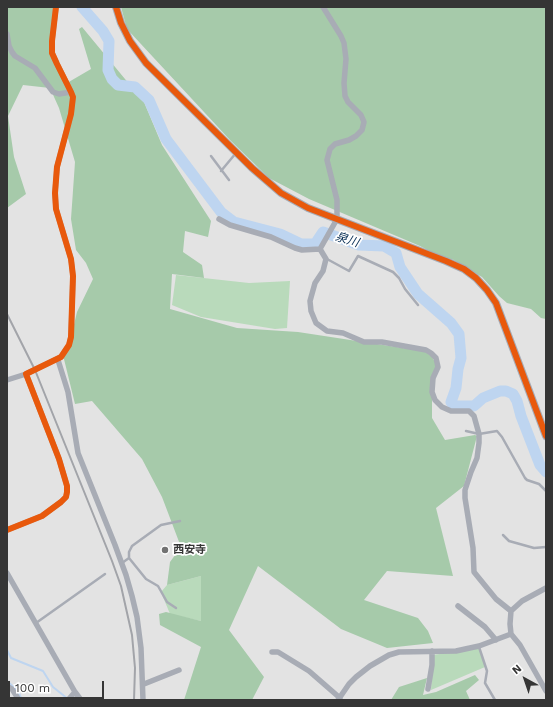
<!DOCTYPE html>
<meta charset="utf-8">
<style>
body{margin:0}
#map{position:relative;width:553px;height:707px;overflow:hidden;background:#e3e3e3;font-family:"Work Sans",sans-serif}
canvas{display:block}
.frame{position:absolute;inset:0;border:8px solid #353535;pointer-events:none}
.north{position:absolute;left:505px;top:659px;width:40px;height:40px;-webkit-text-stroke:3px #fff;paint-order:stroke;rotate:320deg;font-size:11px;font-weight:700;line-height:16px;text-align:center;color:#353535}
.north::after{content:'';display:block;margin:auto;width:14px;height:18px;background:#353535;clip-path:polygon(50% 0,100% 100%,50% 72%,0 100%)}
.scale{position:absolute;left:8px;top:681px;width:96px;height:18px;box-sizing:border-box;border:2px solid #353535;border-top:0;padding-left:5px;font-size:12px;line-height:14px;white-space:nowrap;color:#353535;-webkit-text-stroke:3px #fff;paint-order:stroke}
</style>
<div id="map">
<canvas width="553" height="707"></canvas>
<div class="frame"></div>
<div class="north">N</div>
<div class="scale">100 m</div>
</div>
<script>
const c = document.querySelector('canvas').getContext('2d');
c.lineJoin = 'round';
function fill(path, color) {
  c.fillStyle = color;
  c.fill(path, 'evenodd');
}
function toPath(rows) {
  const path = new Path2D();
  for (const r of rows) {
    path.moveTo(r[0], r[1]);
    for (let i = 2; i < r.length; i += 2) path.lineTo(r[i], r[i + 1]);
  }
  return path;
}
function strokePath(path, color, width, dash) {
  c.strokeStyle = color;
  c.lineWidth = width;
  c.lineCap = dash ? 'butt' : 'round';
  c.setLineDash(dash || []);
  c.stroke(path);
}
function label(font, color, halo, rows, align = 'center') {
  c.font = font + ' "Work Sans","Noto Sans JP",sans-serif';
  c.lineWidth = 3.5;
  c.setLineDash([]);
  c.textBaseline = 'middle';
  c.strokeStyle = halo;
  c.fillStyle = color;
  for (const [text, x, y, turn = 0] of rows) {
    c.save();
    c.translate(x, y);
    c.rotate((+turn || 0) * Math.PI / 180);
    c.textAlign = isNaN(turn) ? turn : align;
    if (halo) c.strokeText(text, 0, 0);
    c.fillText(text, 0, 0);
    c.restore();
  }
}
fill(toPath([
 [176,275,249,283,290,281,287,328,275,329,201,317,172,305],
 [201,576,201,621,170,614,161,592,167,585],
 [479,648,485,667,431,690,433,655]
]), '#b9dabb');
fill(toPath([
 [7,7,53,7,53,55,67,83,91,69,79,29,82,27,144,102,162,145,211,221,208,237,185,231,183,252,202,265,204,278,172,274,170,309,237,328,298,332,429,352,438,367,432,392,432,418,445,440,475,435,477,436,464,486,436,508,453,576,387,571,364,600,418,618,428,631,433,643,387,648,341,629,258,566,229,630,264,677,252,700,184,700,201,647,160,625,159,614,166,612,201,621,201,576,167,585,170,562,181,547,162,497,142,459,92,401,75,404,63,355,71,337,77,312,93,279,86,263,76,250,71,219,75,162,59,108,50,88,23,85,8,116,14,157,26,194,7,208],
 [121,7,546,7,546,319,541,318,531,309,507,303,499,296,482,277,454,260,435,254,420,246,309,199,269,178,230,140,127,29],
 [475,675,479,680,466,691,470,700,391,700,399,687,427,678,423,695,436,692]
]), '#a6caaa');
strokePath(toPath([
 [7,650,11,658,43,671,53,687,68,699],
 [7,681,18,691,22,700]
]), '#bed5f0', 2);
strokePath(toPath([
 [82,7,103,31,109,41,108,70,112,79,118,85,135,87,149,100,166,139,221,212,234,222,280,234,301,244,315,244,323,232,359,245,384,246,396,253,400,267,418,294,451,323,459,334,461,358,458,369,456,388,451,402,455,406,474,406,483,398,500,391,506,391,513,394,517,401,521,416,540,465,546,472]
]), '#bed5f0', 11);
strokePath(toPath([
 [211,156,229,180],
 [221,171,236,153],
 [327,259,349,271,358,256,393,272,399,278,405,289,418,305],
 [466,431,479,434,497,431,502,437,525,478,527,480,539,484,546,491],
 [503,535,509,541,534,548,546,547],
 [129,558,146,579,158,586,167,602,176,608],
 [122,563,129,558,129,552,132,546,161,525,180,521],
 [36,623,105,574],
 [479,647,487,671,485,683,495,700]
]), '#a8acb5', 2.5);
strokePath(toPath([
 [7,34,9,46,12,52,15,56,35,68,53,92,59,94,71,92],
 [219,219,230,225,271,237,295,248,302,250,320,249],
 [320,249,326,259,323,271,315,283,310,301,311,311,316,323,327,331,343,333,364,342,382,342,426,350,431,353,436,358,438,367,433,378,432,392,435,400,442,407,451,411,469,411,474,416,479,434,479,443,477,458,471,472,465,490,465,498,473,548,474,572,496,599,511,611],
 [320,249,337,219,337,200,327,160,330,149,335,144,349,140,356,136,362,130,364,122,361,115,348,102,345,96,344,83,346,59,344,43,341,36,323,7],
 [58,360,68,392,78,453,115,545,126,575,132,596,137,617,141,648,143,700],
 [7,380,26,374],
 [7,530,42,516,61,502,66,497,67,492,67,486,59,459,26,374,61,357,69,345,71,337,73,276,71,259,56,209,55,193,57,167,71,114,73,97,71,92,57,64,52,53,52,41,56,7],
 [7,573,75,692,81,700],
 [458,606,485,627,496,640],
 [511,634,520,645,546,691],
 [272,652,278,652,309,671,340,698],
 [144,684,179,670],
 [7,686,12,689,19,700],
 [428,689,432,665,432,651],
 [68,700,75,692],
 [338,700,349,684,356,677,370,666,389,655,399,652,456,651,479,646,511,634,510,624,511,611,522,601,546,588]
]), '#a8acb5', 5.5);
strokePath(toPath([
 [116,7,121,23,130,41,146,63,252,168,281,193,308,208,446,261,464,269,476,278,487,290,496,303,546,436]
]), '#a7abb5', 8);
strokePath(toPath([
 [7,314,35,370,112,561,121,586,132,635,135,668,134,700]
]), '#a2a4a9', 2);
strokePath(toPath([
 [116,7,121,23,130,41,146,63,252,168,281,193,308,208,446,261,464,269,476,278,487,290,496,303,546,436],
 [7,530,42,516,61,502,66,497,67,492,67,486,59,459,26,374,61,357,69,345,71,337,73,276,71,259,56,209,55,193,57,167,71,114,73,97,71,92,57,64,52,53,52,41,56,7]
]), '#e8590c', 6);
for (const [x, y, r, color] of [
 [165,550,4,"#727272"]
]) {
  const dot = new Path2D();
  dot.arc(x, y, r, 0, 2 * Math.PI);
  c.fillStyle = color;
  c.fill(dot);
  strokePath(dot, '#fff', 1.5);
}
label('bold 11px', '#353535', '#fff', [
 ["西安寺",173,550]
], 'left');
label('italic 12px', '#032a51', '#fff', [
 ["泉川",347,240,17]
]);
</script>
